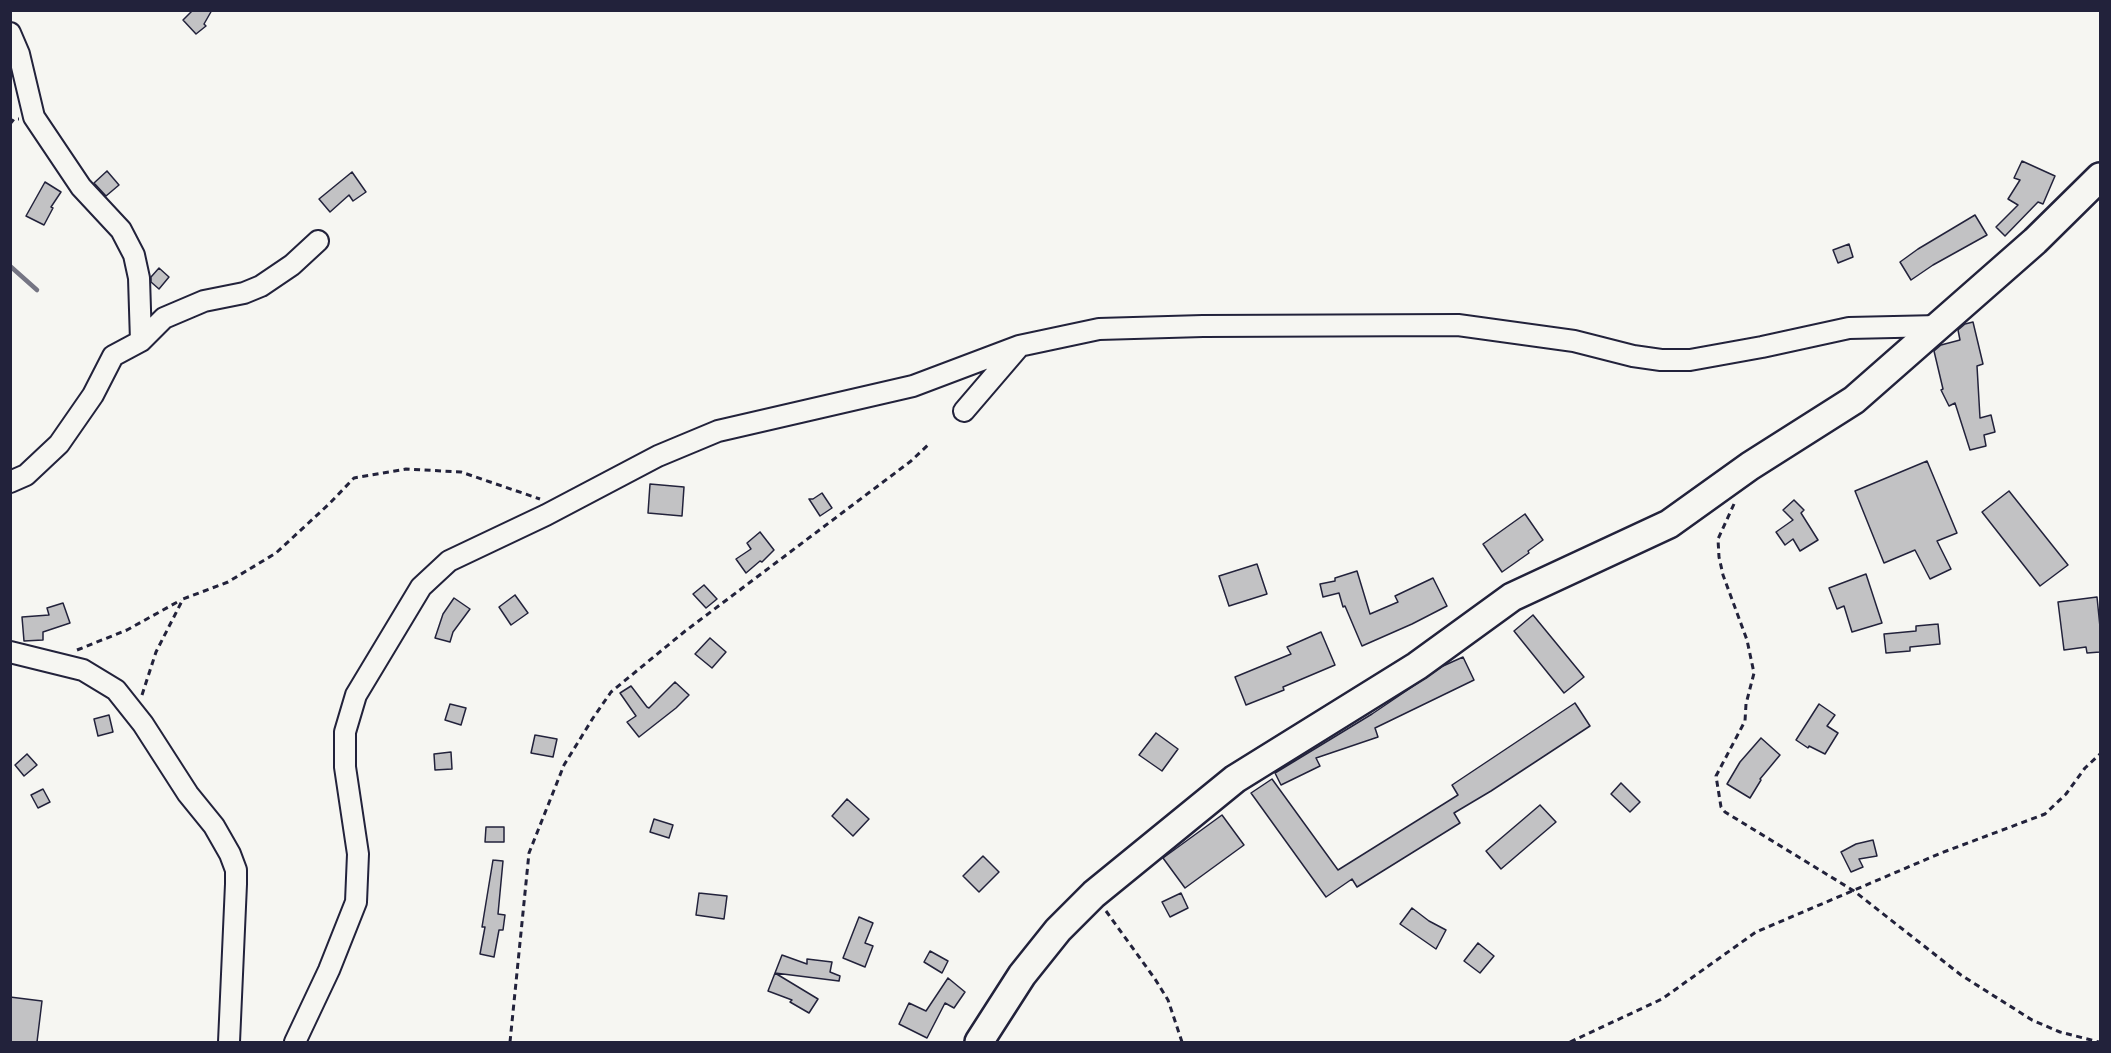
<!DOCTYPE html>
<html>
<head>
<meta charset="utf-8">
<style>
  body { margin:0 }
  #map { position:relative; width:2111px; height:1053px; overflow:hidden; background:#f6f6f2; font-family:Mali,sans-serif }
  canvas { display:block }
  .frame { position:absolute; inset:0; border:12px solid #22223b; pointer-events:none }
</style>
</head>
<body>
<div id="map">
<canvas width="2111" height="1053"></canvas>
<div class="frame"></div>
</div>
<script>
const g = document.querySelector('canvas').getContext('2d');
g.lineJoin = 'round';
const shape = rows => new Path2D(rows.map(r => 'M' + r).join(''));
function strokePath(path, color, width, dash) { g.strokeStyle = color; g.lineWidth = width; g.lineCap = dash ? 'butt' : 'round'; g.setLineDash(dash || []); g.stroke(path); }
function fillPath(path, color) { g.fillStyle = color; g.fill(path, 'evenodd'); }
strokePath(shape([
  [10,266,37,290]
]), '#757583', 4.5);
const building = shape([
  [193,10,212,10,204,24,206,26,196,34,183,20,193,10],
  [2022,161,2055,176,2043,204,2038,202,2005,236,1996,227,2018,205,2008,199,2020,180,2014,178,2022,161],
  [107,171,119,185,106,196,94,183,107,171],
  [352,172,366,192,353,201,349,195,330,212,319,199,352,172],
  [45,182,61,192,51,207,53,208,44,225,26,216,45,182],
  [1975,215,1987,235,1933,265,1911,280,1900,262,1918,249,1975,215],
  [1849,244,1853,257,1838,263,1833,250,1849,244],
  [159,268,169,277,159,289,151,282,151,277,159,268],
  [1973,322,1983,364,1977,366,1980,418,1991,415,1995,432,1984,435,1986,446,1970,450,1955,403,1949,406,1941,390,1943,389,1934,351,1941,345,1960,340,1958,330,1965,324,1973,322],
  [1927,461,1957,533,1937,541,1951,569,1930,579,1915,550,1884,563,1855,491,1927,461],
  [650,484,684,487,682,516,648,513,650,484],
  [2009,491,2068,565,2040,586,1982,512,2009,491],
  [822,493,832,508,820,516,809,499,813,499,822,493],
  [1794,500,1804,510,1801,513,1818,540,1800,551,1793,539,1785,545,1776,532,1793,520,1783,510,1794,500],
  [1525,514,1543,540,1528,551,1529,553,1502,572,1483,544,1525,514],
  [760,532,774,550,762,562,760,561,746,573,736,559,751,549,747,543,760,532],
  [1257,564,1267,594,1229,606,1219,576,1257,564],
  [1357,571,1370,614,1398,602,1395,596,1433,578,1447,606,1412,624,1362,646,1345,606,1343,607,1339,593,1323,597,1320,584,1335,581,1335,578,1357,571],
  [1866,574,1882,623,1852,632,1844,606,1837,609,1829,588,1866,574],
  [704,585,717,599,706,608,693,594,704,585],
  [515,595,528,613,511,625,499,607,515,595],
  [2097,597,2100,627,2100,652,2087,653,2086,647,2064,650,2058,602,2097,597],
  [454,598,470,609,453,632,450,642,435,638,443,614,454,598],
  [63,603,70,623,43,632,43,640,24,641,22,617,49,615,47,608,63,603],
  [1533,615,1584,677,1564,693,1514,631,1533,615],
  [1938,624,1940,644,1910,647,1910,651,1886,653,1884,634,1916,631,1916,626,1938,624],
  [1321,632,1335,665,1283,687,1284,690,1246,705,1235,677,1291,654,1287,647,1321,632],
  [710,638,726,652,712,668,695,654,710,638],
  [1463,657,1474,680,1375,728,1378,737,1316,758,1320,766,1281,785,1275,773,1372,714,1443,666,1463,657],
  [675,682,689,695,676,708,639,737,627,722,636,716,620,693,631,686,647,707,649,708,675,682],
  [1575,703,1590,726,1491,791,1454,813,1460,823,1357,887,1352,879,1326,897,1251,793,1272,779,1338,870,1458,795,1452,785,1575,703],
  [450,704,466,708,461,725,445,720,450,704],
  [1819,704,1835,715,1827,726,1838,733,1825,754,1809,746,1808,748,1796,740,1819,704],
  [109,715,113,732,98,736,94,719,109,715],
  [1156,733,1178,749,1162,771,1139,755,1156,733],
  [535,735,557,739,553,757,531,753,535,735],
  [1761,738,1780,755,1760,779,1761,780,1750,798,1727,784,1740,762,1761,738],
  [451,752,452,769,435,770,434,754,451,752],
  [27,754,37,765,24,776,15,765,27,754],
  [1621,783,1640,802,1630,812,1611,794,1621,783],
  [43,789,50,802,38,808,31,795,43,789],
  [847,799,869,819,853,836,832,816,847,799],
  [1540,805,1556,822,1501,869,1486,851,1540,805],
  [1222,815,1244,845,1185,888,1163,858,1222,815],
  [654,819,673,825,669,838,650,832,654,819],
  [486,827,504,827,504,842,485,842,486,827],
  [1873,840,1877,856,1859,859,1863,867,1851,872,1841,852,1856,844,1873,840],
  [983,856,999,872,979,892,963,876,983,856],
  [493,860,503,861,498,914,505,915,503,930,499,930,494,957,480,954,485,927,482,927,493,860],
  [699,893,727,896,724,919,696,915,699,893],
  [1181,893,1188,908,1170,917,1162,902,1181,893],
  [1412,908,1429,921,1446,930,1436,949,1400,924,1412,908],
  [859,917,873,923,865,943,873,946,865,967,843,958,859,917],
  [1478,943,1494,956,1480,973,1464,961,1478,943],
  [930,951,948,961,942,973,924,962,930,951],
  [782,955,807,964,807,959,832,962,830,972,840,976,839,981,775,973,782,955],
  [775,973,818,999,809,1013,790,1002,792,1000,768,991,775,973],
  [948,978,965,992,954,1008,945,1003,927,1038,899,1024,909,1003,926,1011,948,978],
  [10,997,42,1001,37,1042,10,1042,10,997]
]);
fillPath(building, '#c2c2c4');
strokePath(building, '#22223b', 1.5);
const street = shape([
  [10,33,19,54,34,117,81,187,121,230,134,255,139,278,141,341],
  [964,411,1018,348],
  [10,482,26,475,59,444,93,395,113,356,141,341,164,318,204,301,244,293,261,286,292,265,318,241],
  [10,652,83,670,116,690,143,724,188,794,214,826,230,854,236,870,236,884,229,1042],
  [295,1042,329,970,356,902,358,854,345,767,345,732,356,695,421,587,449,561,546,515,658,456,718,431,913,386,1019,346,1099,329,1203,326,1458,325,1574,341,1633,356,1661,360,1690,360,1762,347,1849,328,1939,326]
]);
const secondary = shape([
  [979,1042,1022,975,1058,930,1094,894,1235,779,1417,666,1512,597,1669,524,1750,466,1854,400,2035,241,2100,177]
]);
strokePath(street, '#22223b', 24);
strokePath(secondary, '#22223b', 32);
strokePath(shape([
  [10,124,14,119,19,119],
  [1734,504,1718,539,1719,557,1723,575,1747,640,1754,673,1746,704,1745,721,1716,776,1721,807,1725,812,1854,891,1961,975,2032,1020,2060,1032,2099,1042],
  [77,650,127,630,181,600],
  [142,695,156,652,183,599,228,582,276,553,329,504,354,478,406,469,461,472,540,499],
  [1106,911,1155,979,1168,1000,1182,1042],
  [510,1042,529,853,564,765,593,718,611,692,684,632,911,461,928,445],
  [1570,1042,1662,999,1756,932,1941,853,2045,814,2066,794,2085,768,2100,754]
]), '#22223b', 3, [6, 4.5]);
strokePath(street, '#f6f6f2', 20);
strokePath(secondary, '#f6f6f2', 27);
</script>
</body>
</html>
